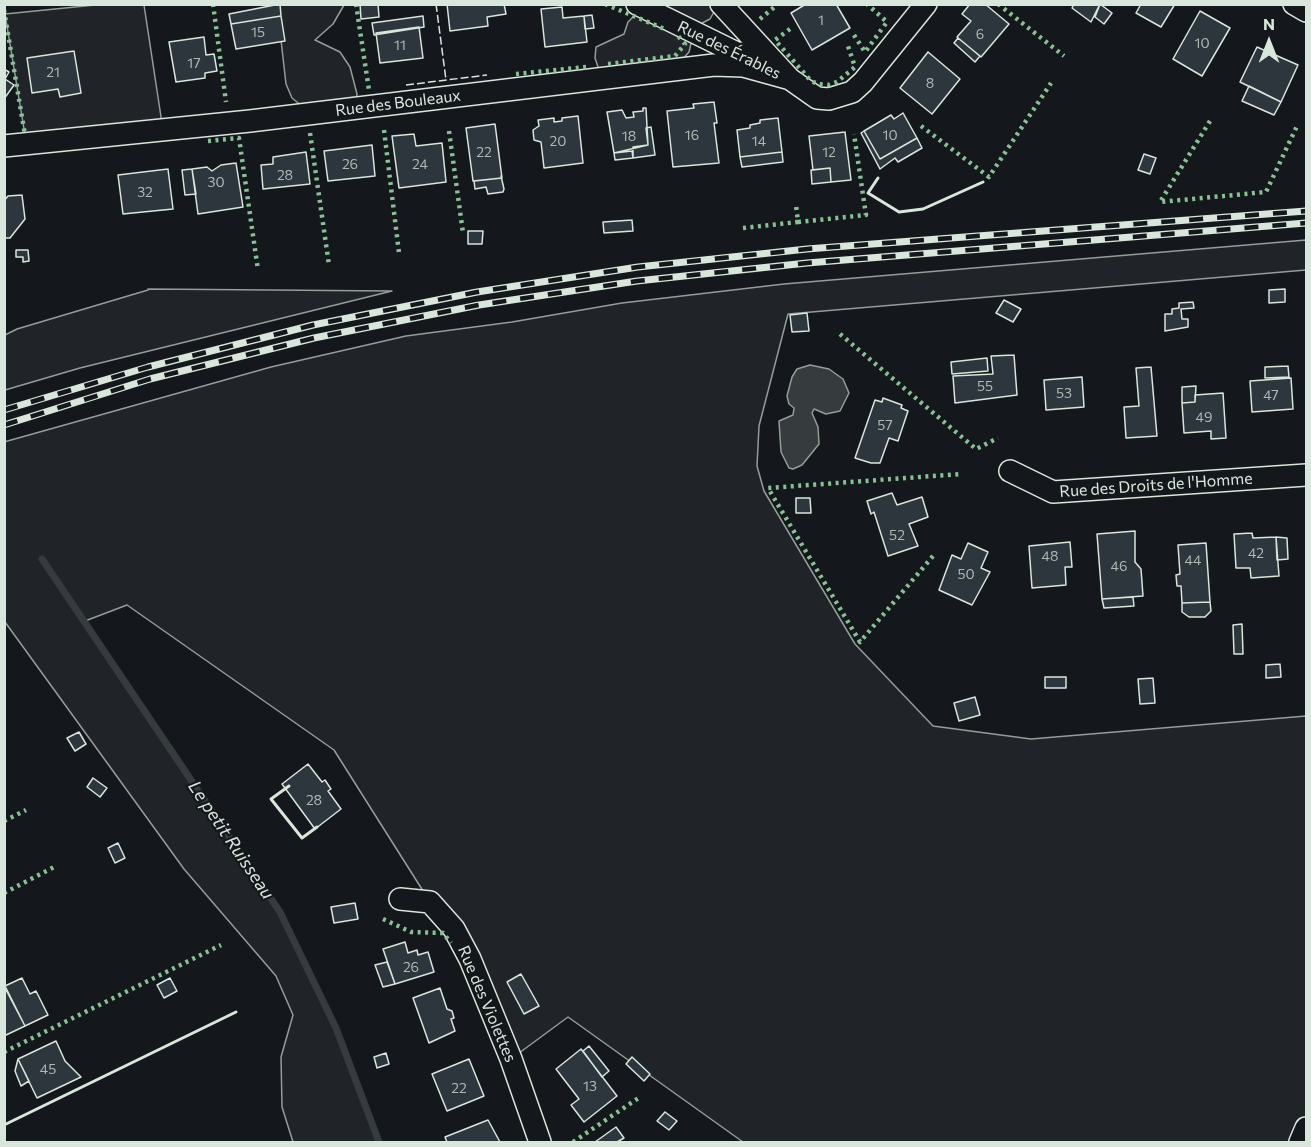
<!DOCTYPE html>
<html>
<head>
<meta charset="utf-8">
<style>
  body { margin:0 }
  #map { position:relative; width:1311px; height:1147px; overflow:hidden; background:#14181c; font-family:Commissioner,sans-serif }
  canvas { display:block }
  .frame { position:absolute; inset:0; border:6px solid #d8e6dc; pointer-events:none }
  .north { position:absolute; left:1239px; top:12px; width:60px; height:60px; -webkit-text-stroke:4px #14181c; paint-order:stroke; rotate:0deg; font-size:16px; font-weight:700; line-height:24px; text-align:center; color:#d8e6dc }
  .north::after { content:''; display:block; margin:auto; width:21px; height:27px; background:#d8e6dc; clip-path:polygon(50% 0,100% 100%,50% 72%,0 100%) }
</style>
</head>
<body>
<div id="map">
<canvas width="1311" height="1147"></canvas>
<div class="frame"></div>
<div class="north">N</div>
</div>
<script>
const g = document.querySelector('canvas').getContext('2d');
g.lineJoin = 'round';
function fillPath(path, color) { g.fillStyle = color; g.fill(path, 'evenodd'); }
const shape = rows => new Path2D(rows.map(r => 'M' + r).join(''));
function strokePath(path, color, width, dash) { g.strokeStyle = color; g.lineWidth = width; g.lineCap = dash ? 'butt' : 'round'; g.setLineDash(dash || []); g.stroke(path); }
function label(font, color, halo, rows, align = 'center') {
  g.font = font + ' Commissioner,sans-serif'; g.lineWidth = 4.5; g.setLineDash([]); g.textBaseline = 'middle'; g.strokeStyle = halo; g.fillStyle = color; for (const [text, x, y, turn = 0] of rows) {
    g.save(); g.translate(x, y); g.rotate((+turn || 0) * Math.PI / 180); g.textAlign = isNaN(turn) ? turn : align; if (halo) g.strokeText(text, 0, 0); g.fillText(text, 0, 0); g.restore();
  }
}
const green = shape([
  [95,5,144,5,163,130,25,135,5,14,95,5],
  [277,5,344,5,333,24,315,40,340,52,350,67,357,94,355,108,303,107,292,98,286,84,277,5],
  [647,5,714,5,715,10,710,19,700,24,692,39,689,52,681,61,599,70,595,58,596,47,624,34,628,22,635,15,647,10,647,5],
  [1306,240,1306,270,788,314,759,426,757,466,764,491,855,644,933,726,1031,739,1306,716,1306,1128,1300,1142,743,1142,568,1017,511,1059,430,902,334,750,127,605,85,621,280,913,336,1028,379,1142,293,1142,282,1107,281,1057,293,1015,276,976,184,869,5,622,4,442,271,367,406,336,512,322,622,303,784,284,1306,240],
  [148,290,148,289,392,291,80,368,5,390,5,335,17,329,148,290]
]);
fillPath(green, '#202428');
strokePath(green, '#939e99', 1.5);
const water = shape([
  [810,365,829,369,843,379,849,393,840,411,826,414,814,409,812,413,818,427,819,444,802,465,793,469,789,468,781,452,779,421,793,415,794,408,789,404,787,396,792,377,797,369,810,365]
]);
fillPath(water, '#363b3e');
strokePath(water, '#939e99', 1.5);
strokePath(shape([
  [42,559,280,912,336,1028,379,1142]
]), '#363b3e', 7);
const building = shape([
  [280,4,281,16,231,24,229,14,280,4],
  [360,4,378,4,379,17,361,19,360,4],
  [447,4,504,4,506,14,487,17,488,26,450,31,447,4],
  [806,4,836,4,850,28,812,50,791,13,806,4],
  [970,4,985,4,1009,24,981,57,957,37,971,21,962,14,970,4],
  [1074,4,1100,4,1091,22,1072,8,1074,4],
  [1100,4,1112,13,1104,24,1095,17,1100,4],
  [1141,4,1175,4,1161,27,1136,13,1141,4],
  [562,7,563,18,584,16,587,42,545,47,541,9,562,7],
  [1200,11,1230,28,1202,76,1173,59,1200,11],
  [592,15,594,28,585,29,584,16,592,15],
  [281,16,285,41,236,49,231,24,281,16],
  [423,16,424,27,374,35,372,23,423,16],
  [419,27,423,58,380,63,376,33,419,27],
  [204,37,206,55,214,54,217,71,205,73,205,78,176,82,169,42,204,37],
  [958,38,980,56,975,62,954,43,958,38],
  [1257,47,1298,65,1281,102,1240,82,1257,47],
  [74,51,81,93,60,97,58,89,32,93,27,58,74,51],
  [928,52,960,79,932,114,900,88,928,52],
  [4,69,9,72,5,79,14,85,4,99,4,69],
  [1249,86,1281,102,1274,115,1242,101,1249,86],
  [714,102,717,123,714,123,719,163,673,167,667,111,694,108,693,104,714,102],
  [643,108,646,108,648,145,614,153,607,112,622,110,626,118,634,117,633,112,643,111,643,108],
  [903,113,917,138,880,159,864,131,891,115,894,119,903,113],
  [578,116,583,163,544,168,541,142,534,140,533,130,539,126,538,120,554,118,554,122,562,121,562,118,578,116],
  [778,118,782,152,740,157,737,130,750,128,750,125,760,123,760,120,778,118],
  [495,124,502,178,473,181,466,128,495,124],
  [651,127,655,155,633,158,633,147,648,145,646,128,651,127],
  [864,131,880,159,917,138,922,148,898,162,895,158,880,169,861,133,864,131],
  [845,132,851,180,831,182,830,168,813,170,809,136,845,132],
  [414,134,416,146,442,143,446,182,399,188,392,136,414,134],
  [372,145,375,176,328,181,324,151,372,145],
  [632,151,633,158,615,160,614,153,632,151],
  [306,152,310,184,263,189,261,165,273,164,273,157,306,152],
  [782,152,783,162,742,167,740,157,782,152],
  [1144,154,1156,158,1150,174,1138,170,1144,154],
  [236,163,243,207,198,214,192,169,207,167,212,171,221,165,236,163],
  [830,168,831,182,812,184,811,170,830,168],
  [168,169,173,209,123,214,118,175,168,169],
  [192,169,196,194,185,195,182,170,192,169],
  [501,176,504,189,503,192,488,194,486,187,475,189,474,181,502,178,501,176],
  [22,195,25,219,10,238,4,238,4,201,8,196,22,195],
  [632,220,633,231,604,233,603,222,632,220],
  [468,231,483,231,482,244,468,244,468,231],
  [16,250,28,250,29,261,23,262,23,257,16,257,16,250],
  [1285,289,1285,302,1269,303,1269,290,1285,289],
  [1004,300,1021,309,1013,322,996,313,1004,300],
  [1193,302,1194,308,1181,309,1182,319,1188,319,1188,327,1165,331,1165,314,1172,314,1172,309,1179,308,1179,303,1193,302],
  [807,313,809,331,792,332,790,315,807,313],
  [1014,355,1017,395,955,403,953,376,993,374,991,356,1014,355],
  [987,358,988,371,952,374,951,362,987,358],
  [1288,366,1289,377,1265,378,1265,367,1288,366],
  [1151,367,1157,436,1126,438,1124,407,1139,406,1136,368,1151,367],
  [1082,377,1084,407,1046,410,1044,380,1082,377],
  [1291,378,1293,409,1252,412,1250,381,1291,378],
  [1196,386,1195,402,1182,403,1182,387,1196,386],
  [1223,393,1226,438,1211,439,1211,431,1184,433,1182,403,1195,402,1195,395,1223,393],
  [883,398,902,405,901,408,908,411,898,441,889,438,880,463,871,463,855,458,875,400,882,402,883,398],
  [892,493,897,505,922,497,928,517,909,524,918,546,888,556,874,512,871,514,867,501,892,493],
  [796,498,810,498,811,513,796,513,796,498],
  [1135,531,1135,562,1141,569,1143,596,1102,599,1097,534,1135,531],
  [1252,533,1253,538,1276,537,1279,576,1251,578,1250,568,1236,568,1234,534,1252,533],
  [1276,537,1287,538,1288,559,1277,560,1276,537],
  [1070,542,1072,567,1065,567,1066,585,1032,588,1029,546,1070,542],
  [968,543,988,552,981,568,990,572,972,605,939,590,952,555,961,559,968,543],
  [1206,543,1210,602,1182,603,1181,586,1177,586,1176,575,1180,574,1178,545,1206,543],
  [1133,597,1134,606,1104,608,1102,599,1133,597],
  [1210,602,1211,611,1205,617,1189,617,1182,612,1182,603,1210,602],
  [1242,624,1243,654,1234,654,1233,625,1242,624],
  [1280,664,1281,677,1266,678,1266,665,1280,664],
  [1045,677,1066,677,1066,688,1045,688,1045,677],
  [1153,678,1155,703,1140,704,1138,679,1153,678],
  [975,697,980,715,959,721,954,703,975,697],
  [79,732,86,744,75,751,67,738,79,732],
  [308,764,322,782,325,780,331,789,328,791,341,809,315,829,282,784,308,764],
  [93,778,107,788,100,797,87,787,93,778],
  [118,843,125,858,115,863,108,848,118,843],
  [355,903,358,919,334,923,331,907,355,903],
  [405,942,408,953,417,950,418,955,428,952,434,972,395,984,383,949,405,942],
  [387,962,395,984,383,987,375,965,387,962],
  [521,974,539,1006,524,1014,507,982,521,974],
  [22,978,30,994,36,991,48,1015,25,1026,5,986,22,978],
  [170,978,177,991,164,998,157,985,170,978],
  [4,986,25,1026,4,1036,4,986],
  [440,988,447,1009,452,1011,454,1018,451,1019,455,1031,429,1043,413,998,440,988],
  [56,1041,65,1061,81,1077,37,1098,18,1059,56,1041],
  [589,1046,609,1071,602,1077,583,1051,589,1046],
  [581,1049,617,1096,584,1122,571,1105,579,1099,556,1069,581,1049],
  [386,1053,389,1064,377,1068,374,1057,386,1053],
  [632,1057,650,1074,644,1081,626,1064,632,1057],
  [18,1059,29,1081,21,1086,15,1071,18,1059],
  [469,1059,484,1096,447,1111,432,1074,469,1059],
  [665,1112,677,1121,669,1130,657,1121,665,1112],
  [488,1120,500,1142,447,1142,445,1137,488,1120],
  [616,1127,624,1138,617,1142,595,1142,616,1127]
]);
fillPath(building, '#2c363c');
strokePath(building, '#d8e6dc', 1.5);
const street = shape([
  [637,4,755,62],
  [721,4,790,79,817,98,829,99,852,92,863,82,926,4],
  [1294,4,1306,11],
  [4,146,250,121,714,65,743,66,790,79],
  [1010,471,1053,492,1306,475],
  [400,899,430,902,454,929,470,959,511,1059,540,1142],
  [1300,1142,1306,1128]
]);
strokePath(street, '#d8e6dc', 24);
strokePath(street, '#14181c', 21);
const rail = shape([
  [4,410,148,367,313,325,477,292,638,267,807,249,1306,211],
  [4,425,150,379,314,338,479,305,637,281,807,263,1306,223]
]);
strokePath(rail, '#d8e6dc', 7);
strokePath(rail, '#14181c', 4.5, [14]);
strokePath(shape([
  [213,4,226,102],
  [356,4,369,90],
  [605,4,667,30],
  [998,4,1064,56],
  [1106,4,1107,4],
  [4,10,25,135],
  [760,19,778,4],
  [790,29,775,40,811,81,818,84,828,85,837,82,855,67,848,46],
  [854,35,865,52,887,22,867,4],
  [608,64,675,56,685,44,677,35],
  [516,74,586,67],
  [1210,121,1160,202,1266,192,1297,126],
  [921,126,989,177,1051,83],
  [384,130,399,253],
  [449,131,463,233],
  [310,133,329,265],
  [208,141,239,138,258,270],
  [798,222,866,215,854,134],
  [743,228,798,222,796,205],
  [840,334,976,449,998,438],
  [933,556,860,642,768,488,961,474],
  [4,821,26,810],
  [4,893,56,866],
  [383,919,411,932,443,933,451,943],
  [4,1052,221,945],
  [573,1142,640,1097]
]), '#8ac095', 4.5, [3, 4.5]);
strokePath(shape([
  [436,4,446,80],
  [406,85,487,75]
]), '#d8e6dc', 1.5, [8, 3]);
strokePath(shape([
  [878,178,868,193,899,212,923,209,983,182],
  [289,786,271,799,302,838,317,827],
  [4,1125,236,1012]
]), '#d8e6dc', 3);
label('14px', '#adbab4', null, [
  ["1",821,20],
  ["15",258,32],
  ["6",980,34],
  ["10",1202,43],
  ["11",400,45],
  ["17",194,63],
  ["21",53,72],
  ["8",930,83],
  ["16",692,135],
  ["10",890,135],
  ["18",629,136],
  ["20",558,141],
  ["14",759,141],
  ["22",484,152],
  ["12",829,152],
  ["26",350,164],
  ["24",420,164],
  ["28",285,175],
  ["30",216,182],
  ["32",145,192],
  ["55",985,386],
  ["53",1064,393],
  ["47",1271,395],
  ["49",1204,417],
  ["57",885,425],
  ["52",897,535],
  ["42",1256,553],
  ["48",1050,556],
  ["44",1193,560],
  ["46",1119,566],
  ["50",966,574],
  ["28",314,800],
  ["26",411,967],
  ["45",48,1069],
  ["13",590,1086],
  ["22",459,1088]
]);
label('16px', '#d8e6dc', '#14181c', [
  ["Rue des Érables",729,50,26],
  ["Rue des Bouleaux",398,103,-7],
  ["Rue des Droits de l'Homme",1156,485,-4],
  ["Rue des Violettes",487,1004,67]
]);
label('italic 18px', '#d8e6dc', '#14181c', [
  ["Le petit Ruisseau",231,840,56]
]);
</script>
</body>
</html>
